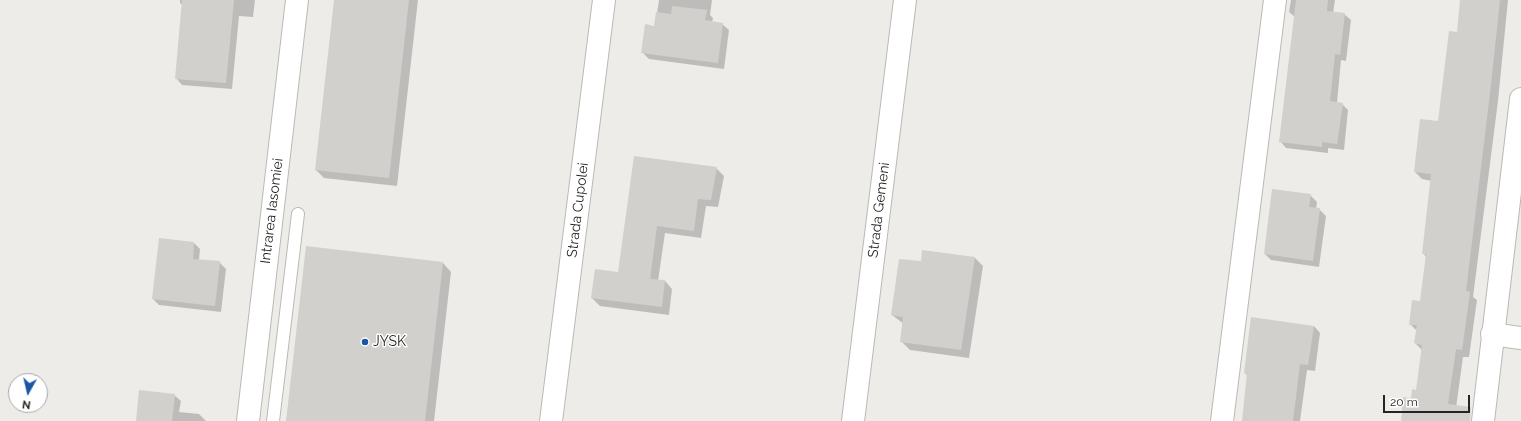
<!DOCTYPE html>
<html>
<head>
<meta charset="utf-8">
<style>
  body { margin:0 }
  #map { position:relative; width:1521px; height:421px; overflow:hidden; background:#eeece9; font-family:Raleway,sans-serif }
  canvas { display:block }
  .north { position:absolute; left:8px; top:373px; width:40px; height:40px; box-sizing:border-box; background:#fff; border:1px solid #a7a7a7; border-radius:50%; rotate:188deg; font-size:11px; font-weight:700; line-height:16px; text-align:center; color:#242422 }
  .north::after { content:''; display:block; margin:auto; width:14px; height:18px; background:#1a55a6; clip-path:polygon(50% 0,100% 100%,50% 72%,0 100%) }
  .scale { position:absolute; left:1383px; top:395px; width:87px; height:18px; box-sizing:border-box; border:2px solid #242422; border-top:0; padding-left:5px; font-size:12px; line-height:14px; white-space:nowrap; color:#242422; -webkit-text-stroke:3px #fff; paint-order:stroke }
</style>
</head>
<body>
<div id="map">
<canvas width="1521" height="421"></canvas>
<div class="north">N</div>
<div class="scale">20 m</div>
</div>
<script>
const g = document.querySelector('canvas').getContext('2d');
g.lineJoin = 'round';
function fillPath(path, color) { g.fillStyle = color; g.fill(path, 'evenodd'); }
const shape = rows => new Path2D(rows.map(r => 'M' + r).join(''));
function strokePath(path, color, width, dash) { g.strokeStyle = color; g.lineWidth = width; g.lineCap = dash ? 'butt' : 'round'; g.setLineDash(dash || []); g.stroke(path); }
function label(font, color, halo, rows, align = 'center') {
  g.font = font + ' Raleway,sans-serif'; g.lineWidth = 3; g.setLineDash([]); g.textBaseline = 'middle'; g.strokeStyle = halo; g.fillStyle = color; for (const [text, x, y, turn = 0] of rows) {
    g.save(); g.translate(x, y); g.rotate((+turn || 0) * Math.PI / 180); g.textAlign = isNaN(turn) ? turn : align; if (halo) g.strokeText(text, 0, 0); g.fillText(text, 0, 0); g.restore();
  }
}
fillPath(shape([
  [180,0,255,0,253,17,239,16,232,89,182,85,176,78,183,6,180,3],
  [335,0,418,0,397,186,324,178,316,170],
  [659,0,712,0,710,15,713,18,712,22,722,24,729,30,724,69,649,59,642,52,655,27],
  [1291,0,1335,0,1333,13,1344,14,1351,20,1346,61,1341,60,1337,103,1342,104,1348,110,1344,150,1328,148,1328,153,1286,148,1280,141,1295,17,1289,12],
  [1461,0,1508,0,1498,101,1473,297,1477,300,1469,357,1463,357,1456,408,1459,421,1402,421,1417,391,1423,351,1415,343,1417,331,1410,324,1421,302,1426,257,1424,254,1432,181,1422,179,1415,172,1439,122,1458,33],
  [635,158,716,168,724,176,718,207,706,206,701,238,665,233,658,281,665,281,672,289,669,315,600,306,592,298,619,273],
  [1310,195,1317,202,1316,209,1319,209,1326,216,1319,267,1271,260,1265,254],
  [160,239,194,243,200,249,199,260,219,262,226,269,221,312,159,305,153,299],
  [975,258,983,266,969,358,910,350,901,341,904,324,892,315,922,263],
  [443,263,451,272,434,421,287,421],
  [1314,326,1320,333,1315,371,1307,370,1300,421,1243,421,1248,376,1245,373],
  [174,395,181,401,179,412,199,414,206,421,137,421]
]), '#0003');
fillPath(shape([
  [182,0,234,0,226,83,175,79],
  [334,0,409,0,389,178,315,170],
  [1296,0,1328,0,1327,11,1345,13,1340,55,1335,54,1330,101,1343,103,1337,144,1322,142,1322,147,1279,142],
  [1460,0,1500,0,1490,93,1466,291,1470,292,1462,350,1456,349,1448,404,1471,407,1470,421,1401,421,1403,397,1411,398,1412,389,1416,390,1422,345,1414,343,1417,325,1409,325,1412,300,1420,301,1426,254,1422,254,1431,174,1414,172,1420,119,1438,121,1449,31,1457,32],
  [672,6,707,10,705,20,723,23,718,63,641,53,645,24,654,26,656,12,671,14],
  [634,156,717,167,711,200,698,199,694,231,657,226,650,279,665,280,662,307,591,298,595,269,618,272],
  [1272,189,1311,194,1309,207,1320,208,1313,261,1264,254],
  [159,238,194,242,193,259,220,261,215,306,152,299],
  [306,246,443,262,425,421,286,421],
  [922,250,975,257,961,350,900,342,903,317,891,315,899,259,921,261],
  [1251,317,1314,326,1308,365,1300,364,1293,421,1242,421,1247,373,1244,373],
  [139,390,175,394,172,421,136,421]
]), '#d1d0cc');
const service = shape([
  [273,421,298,214]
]);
const minor = shape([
  [1492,334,1521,338],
  [248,421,297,0],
  [551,421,604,0],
  [853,421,905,0],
  [1222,421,1275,0],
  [1483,421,1521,99]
]);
strokePath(service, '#bab9b5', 14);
strokePath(minor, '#bab9b5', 24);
strokePath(service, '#fff', 12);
strokePath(minor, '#fff', 22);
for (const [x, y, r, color] of [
  [365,342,4,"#1a55a6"]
]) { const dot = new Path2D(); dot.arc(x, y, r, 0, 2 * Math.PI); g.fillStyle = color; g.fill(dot); strokePath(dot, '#fff', 1.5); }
label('14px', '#242422', '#fff', [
  ["Strada Cupolei",578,210,-83],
  ["Strada Gemeni",879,210,-83],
  ["Intrarea Iasomiei",272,211,-83]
]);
label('14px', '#242422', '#fff', [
  ["JYSK",373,342]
], 'left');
</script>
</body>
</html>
